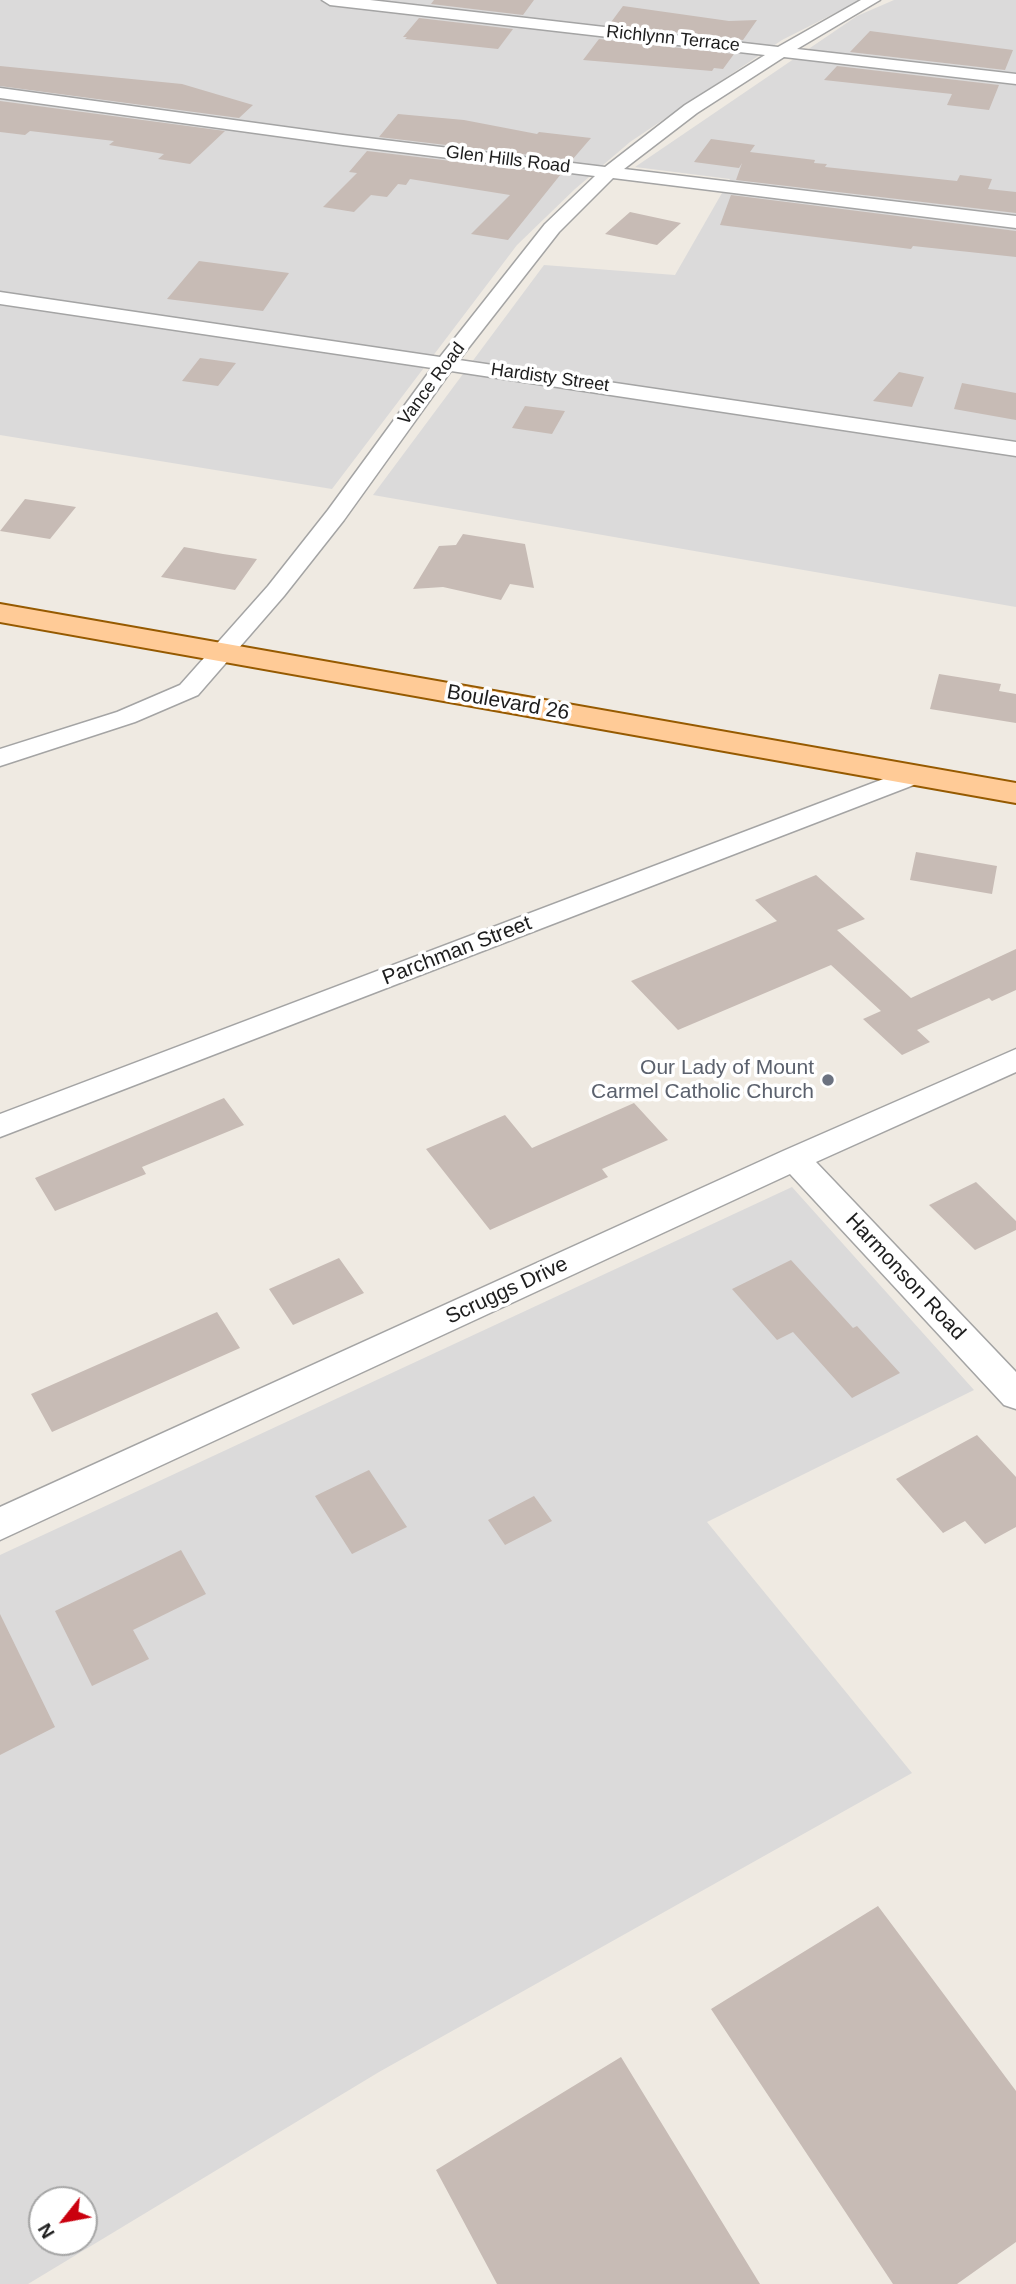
<!DOCTYPE html>
<html>
<head>
<meta charset="utf-8">
<style>
  body { margin:0 }
  #map { position:relative; width:1016px; height:2284px; overflow:hidden; background:#efeae2; font-family:Helvetica,sans-serif }
  canvas { display:block }
  .north { position:absolute; left:28px; top:2186px; width:70px; height:70px; box-sizing:border-box; background:#fff; border:2px solid #a5a5a5; border-radius:50%; rotate:239deg; font-size:19px; font-weight:700; line-height:28px; text-align:center; color:#1d1d1d }
  .north::after { content:''; display:block; margin:auto; width:24px; height:32px; background:#ca000e; clip-path:polygon(50% 0,100% 100%,50% 72%,0 100%) }
</style>
</head>
<body>
<div id="map">
<canvas width="1016" height="2284"></canvas>
<div class="north">N</div>
</div>
<script>
const g = document.querySelector('canvas').getContext('2d');
g.lineJoin = 'round';
function fillPath(path, color) { g.fillStyle = color; g.fill(path, 'evenodd'); }
const shape = rows => new Path2D(rows.map(r => 'M' + r).join(''));
function strokePath(path, color, width, dash) { g.strokeStyle = color; g.lineWidth = width; g.lineCap = dash ? 'butt' : 'round'; g.setLineDash(dash || []); g.stroke(path); }
function label(font, color, halo, rows, align = 'center') {
  g.font = font + ' Helvetica,sans-serif'; g.lineWidth = 7; g.setLineDash([]); g.textBaseline = 'middle'; g.strokeStyle = halo; g.fillStyle = color; for (const [text, x, y, turn = 0] of rows) {
    g.save(); g.translate(x, y); g.rotate((+turn || 0) * Math.PI / 180); g.textAlign = isNaN(turn) ? turn : align; if (halo) g.strokeText(text, 0, 0); g.fillText(text, 0, 0); g.restore();
  }
}
fillPath(shape([
  [0,0,861,0,782,40,630,142,575,189,517,245,332,489,0,435],
  [894,0,1016,0,1016,607,373,495,544,265,675,275,730,179,635,167,857,16],
  [792,1187,974,1390,707,1522,912,1773,379,2072,28,2284,0,2284,0,1555],
  [42,2200,84,2200,84,2242,42,2242]
]), '#dbdada');
fillPath(shape([
  [434,0,534,0,523,15,431,4],
  [623,6,729,21,757,20,743,40,609,25],
  [419,18,513,29,498,49,405,39,407,37,403,37],
  [870,31,1013,50,1005,70,850,52],
  [599,39,734,54,723,69,714,68,712,71,583,60],
  [0,66,182,84,253,105,239,118,0,86],
  [837,66,999,85,989,110,947,105,952,94,824,80],
  [0,101,225,131,190,164,158,159,164,154,109,145,114,141,30,131,25,135,0,132],
  [398,114,464,120,537,134,539,132,591,138,572,160,379,137],
  [711,139,755,145,750,152,815,160,814,163,827,164,825,167,957,181,960,175,992,179,988,189,1016,192,1016,213,736,180,742,163,739,168,694,162],
  [367,151,561,174,508,240,471,234,510,195,410,179,406,185,398,184,387,197,371,195,354,212,323,207,357,173,349,172],
  [731,195,1016,231,1016,257,913,246,911,249,720,225],
  [630,212,681,223,657,245,605,234],
  [199,261,289,273,263,311,167,299],
  [200,358,236,363,218,386,182,381],
  [899,372,924,377,912,407,873,401],
  [962,383,1016,393,1016,420,954,409],
  [525,406,565,411,552,434,512,428],
  [25,499,76,507,50,539,0,531],
  [463,534,525,544,534,588,510,584,501,600,443,587,413,589,439,546,456,545],
  [184,547,223,554,257,559,235,590,161,577],
  [939,674,1001,684,999,691,1016,694,1016,723,930,709],
  [916,852,997,866,992,894,910,880],
  [816,875,865,919,837,930,911,998,1016,949,1016,990,992,1001,989,998,917,1030,930,1042,902,1055,863,1019,881,1011,831,965,678,1030,631,981,777,921,755,900],
  [224,1098,244,1125,142,1167,146,1174,55,1211,35,1178],
  [634,1103,668,1140,602,1169,608,1177,490,1230,426,1149,505,1115,532,1148],
  [976,1182,1016,1221,1016,1230,975,1250,929,1205],
  [339,1258,364,1293,293,1325,269,1289],
  [791,1260,853,1328,857,1326,900,1373,852,1398,793,1332,777,1340,732,1289],
  [217,1312,240,1348,52,1432,31,1394],
  [977,1435,1016,1477,1016,1527,985,1544,965,1521,943,1533,896,1479],
  [369,1470,407,1527,352,1554,315,1496],
  [534,1496,552,1521,505,1545,488,1520],
  [181,1550,206,1594,133,1630,149,1659,92,1686,55,1611],
  [0,1614,55,1727,0,1755],
  [878,1906,1016,2091,1016,2242,957,2284,893,2284,711,2009],
  [621,2057,760,2284,497,2284,436,2170]
]), '#c7bbb5');
const minor = shape([
  [322,0,370,0,778,47,861,0,880,0,797,49,1016,74,1016,84,784,57,697,113,624,169,1016,216,1016,228,613,178,559,232,459,360,1016,442,1016,456,451,371,344,520,284,596,198,695,135,722,0,766,0,749,117,712,180,685,268,586,328,510,432,368,0,304,0,292,440,357,545,224,595,176,343,145,0,98,0,88,343,135,605,167,685,105,765,55,330,5,322,0],
  [915,767,924,769,928,775,924,781,0,1137,0,1114,915,767],
  [1016,1049,1016,1072,816,1162,1016,1372,1016,1409,1004,1405,790,1174,0,1540,0,1507,783,1151,1016,1049]
]);
const major = shape([
  [0,604,1016,783,1016,803,0,622,0,604]
]);
strokePath(minor, '#a4a4a4', 3);
strokePath(major, '#965a00', 4);
fillPath(minor, '#fff');
fillPath(major, '#ffcb97');
for (const [x, y, r, color] of [
  [828,1080,7,"#6b7280"]
]) { const dot = new Path2D(); dot.arc(x, y, r, 0, 2 * Math.PI); g.fillStyle = color; g.fill(dot); strokePath(dot, '#fff', 2.5); }
label('18px', '#1d1d1d', '#fff', [
  ["Richlynn Terrace",673,39,6],
  ["Glen Hills Road",508,160,7],
  ["Hardisty Street",550,378,8],
  ["Vance Road",432,384,-53]
]);
label('21px', '#1d1d1d', '#fff', [
  ["Boulevard 26",508,703,10],
  ["Parchman Street",457,951,-21],
  ["Harmonson Road",905,1277,47],
  ["Scruggs Drive",507,1291,-25]
]);
label('21px', '#5b616d', '#fff', [
  ["Our Lady of Mount",814,1068],
  ["Carmel Catholic Church",814,1092]
], 'right');
</script>
</body>
</html>
